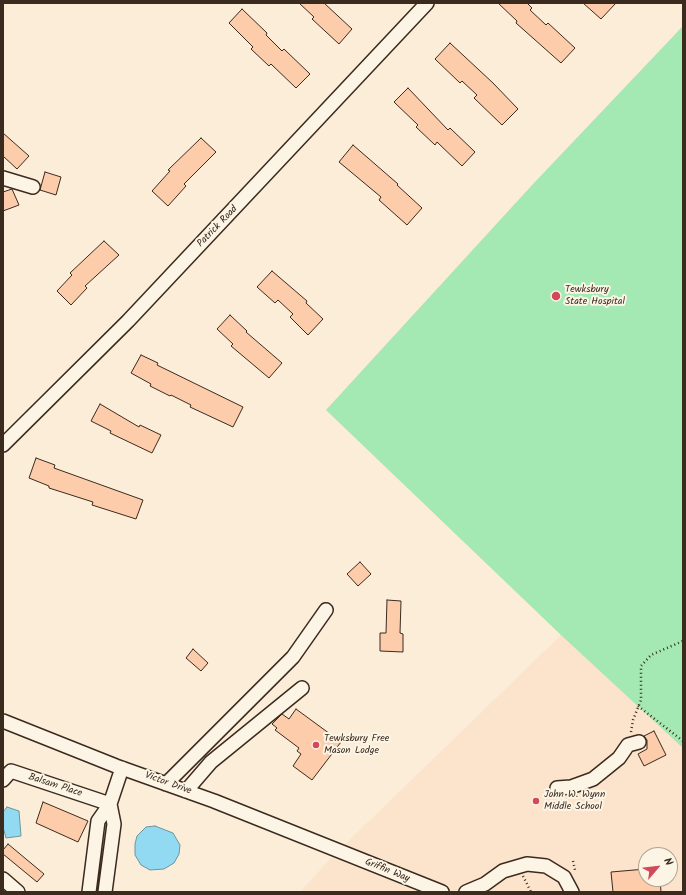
<!DOCTYPE html>
<html>
<head>
<meta charset="utf-8">
<style>
  body { margin:0 }
  #map { position:relative; width:686px; height:895px; overflow:hidden; background:#fcedd9; font-family:Kalam,sans-serif }
  canvas { display:block }
  .frame { position:absolute; inset:0; border:4px solid #3b2a1e; pointer-events:none }
  .north { position:absolute; left:638px; top:847px; width:40px; height:40px; box-sizing:border-box; background:#fcf5e5; border:1px solid #afa495; border-radius:50%; rotate:62deg; font-size:11px; font-weight:700; line-height:16px; text-align:center; color:#3b2a1e }
  .north::after { content:''; display:block; margin:auto; width:14px; height:18px; background:#d1495b; clip-path:polygon(50% 0,100% 100%,50% 72%,0 100%) }
</style>
</head>
<body>
<div id="map">
<canvas width="686" height="895"></canvas>
<div class="frame"></div>
<div class="north">N</div>
</div>
<script>
const g = document.querySelector('canvas').getContext('2d');
g.lineJoin = 'round';
function fillPath(path, color) { g.fillStyle = color; g.fill(path, 'evenodd'); }
const shape = rows => new Path2D(rows.map(r => 'M' + r).join(''));
function strokePath(path, color, width, dash) { g.strokeStyle = color; g.lineWidth = width; g.lineCap = dash ? 'butt' : 'round'; g.setLineDash(dash || []); g.stroke(path); }
function label(font, color, halo, rows, align = 'center') {
  g.font = font + ' Kalam,sans-serif'; g.lineWidth = 4; g.setLineDash([]); g.textBaseline = 'middle'; g.strokeStyle = halo; g.fillStyle = color; for (const [text, x, y, turn = 0] of rows) {
    g.save(); g.translate(x, y); g.rotate((+turn || 0) * Math.PI / 180); g.textAlign = isNaN(turn) ? turn : align; if (halo) g.strokeText(text, 0, 0); g.fillText(text, 0, 0); g.restore();
  }
}
fillPath(shape([
  [683,26,683,892,300,892,331,858,561,635,326,410,534,183],
  [646,855,670,855,670,879,646,879]
]), '#fce3cb');
fillPath(shape([
  [683,26,683,748,561,635,326,410,534,183]
]), '#a4e8b3');
const water = shape([
  [7,807,19,811,21,836,6,838,3,827,3,812,7,807],
  [155,826,173,833,180,845,179,854,174,863,164,869,150,870,141,865,135,855,135,844,137,836,146,827,155,826]
]);
fillPath(water, '#91daf2');
strokePath(water, '#6f949d', 1);
const building = shape([
  [299,3,324,3,352,29,339,44,312,19,314,17,299,3],
  [498,3,527,3,532,8,530,10,546,25,548,23,575,48,561,63,516,23,517,21,498,3],
  [583,3,616,3,601,19,583,3],
  [242,9,267,33,266,35,282,51,284,49,310,74,296,88,271,64,269,66,251,49,253,47,229,23,242,9],
  [450,43,493,83,518,109,502,125,474,98,477,95,462,81,460,83,435,59,450,43],
  [408,88,448,130,450,128,475,152,462,166,437,142,435,145,416,127,418,125,394,102,408,88],
  [3,133,29,156,17,169,3,156,3,133],
  [201,138,216,152,184,184,186,186,168,206,152,191,170,171,168,170,201,138],
  [353,145,398,184,397,185,422,208,407,225,379,200,381,197,339,162,353,145],
  [45,172,61,177,56,195,40,190,45,172],
  [12,189,19,205,3,211,3,192,12,189],
  [104,241,119,255,85,286,87,288,71,305,57,291,72,275,70,273,104,241],
  [272,271,307,301,306,303,323,319,308,335,290,317,293,314,278,300,275,303,257,287,272,271],
  [230,315,247,331,246,332,282,363,269,378,231,346,233,344,217,329,230,315],
  [141,355,158,363,157,365,243,407,233,427,190,407,191,405,171,395,170,396,150,386,151,384,131,373,141,355],
  [100,404,139,427,140,425,161,435,152,453,110,433,111,431,91,421,100,404],
  [36,458,55,465,54,468,143,500,136,519,92,505,93,502,49,488,49,486,29,478,36,458],
  [360,562,371,574,358,586,347,574,360,562],
  [387,600,401,601,400,633,403,634,403,652,380,651,380,633,386,633,387,600],
  [193,649,208,663,201,671,186,658,193,649],
  [296,709,341,742,312,780,293,766,301,754,297,751,299,748,275,730,277,728,272,724,282,714,289,719,296,709],
  [654,731,666,755,644,766,638,754,647,749,647,740,644,736,654,731],
  [43,802,88,821,78,842,36,823,43,802],
  [8,844,44,874,37,882,3,854,3,850,8,844],
  [646,869,646,879,660,879,661,892,613,892,611,872,646,869]
]);
fillPath(building, '#fcccab');
strokePath(building, '#3b2a1e', 1);
const minor = shape([
  [3,178,33,187],
  [3,445,128,321,427,3],
  [3,721,116,766,214,801,442,892],
  [3,780,11,771,110,804],
  [166,784,293,657,326,610],
  [557,788,571,787,593,779,619,758,628,745,639,742],
  [186,791,211,762,302,688],
  [3,879,18,892],
  [89,892,98,821,110,804,122,768],
  [105,892,114,824,110,804],
  [466,892,485,884,503,871,527,864,546,866,564,877,572,892]
]);
strokePath(minor, '#3b2a1e', 16);
strokePath(shape([
  [638,706,683,741],
  [631,732,633,720,641,700,641,666,651,655,683,641],
  [573,861,575,870],
  [523,876,531,892]
]), '#3b2a1e', 2.5, [1, 3]);
strokePath(minor, '#fcf5e5', 13);
for (const [x, y, r, color] of [
  [556,296,5,"#d1495b"],
  [316,745,4,"#d1495b"],
  [536,801,4,"#d1495b"]
]) { const dot = new Path2D(); dot.arc(x, y, r, 0, 2 * Math.PI); g.fillStyle = color; g.fill(dot); strokePath(dot, '#fcf5e5', 1.5); }
label('10px', '#3b2a1e', '#fcf5e5', [
  ["Patrick Road",218,227,-46],
  ["Victor Drive",168,784,20],
  ["Balsam Place",55,786,18],
  ["Griffin Way",387,871,22]
]);
label('10px', '#3b2a1e', '#fcf5e5', [
  ["Tewksbury",565,290],
  ["State Hospital",565,302],
  ["Tewksbury Free",324,739],
  ["Mason Lodge",324,751],
  ["John W. Wynn",544,795],
  ["Middle School",544,807]
], 'left');
</script>
</body>
</html>
